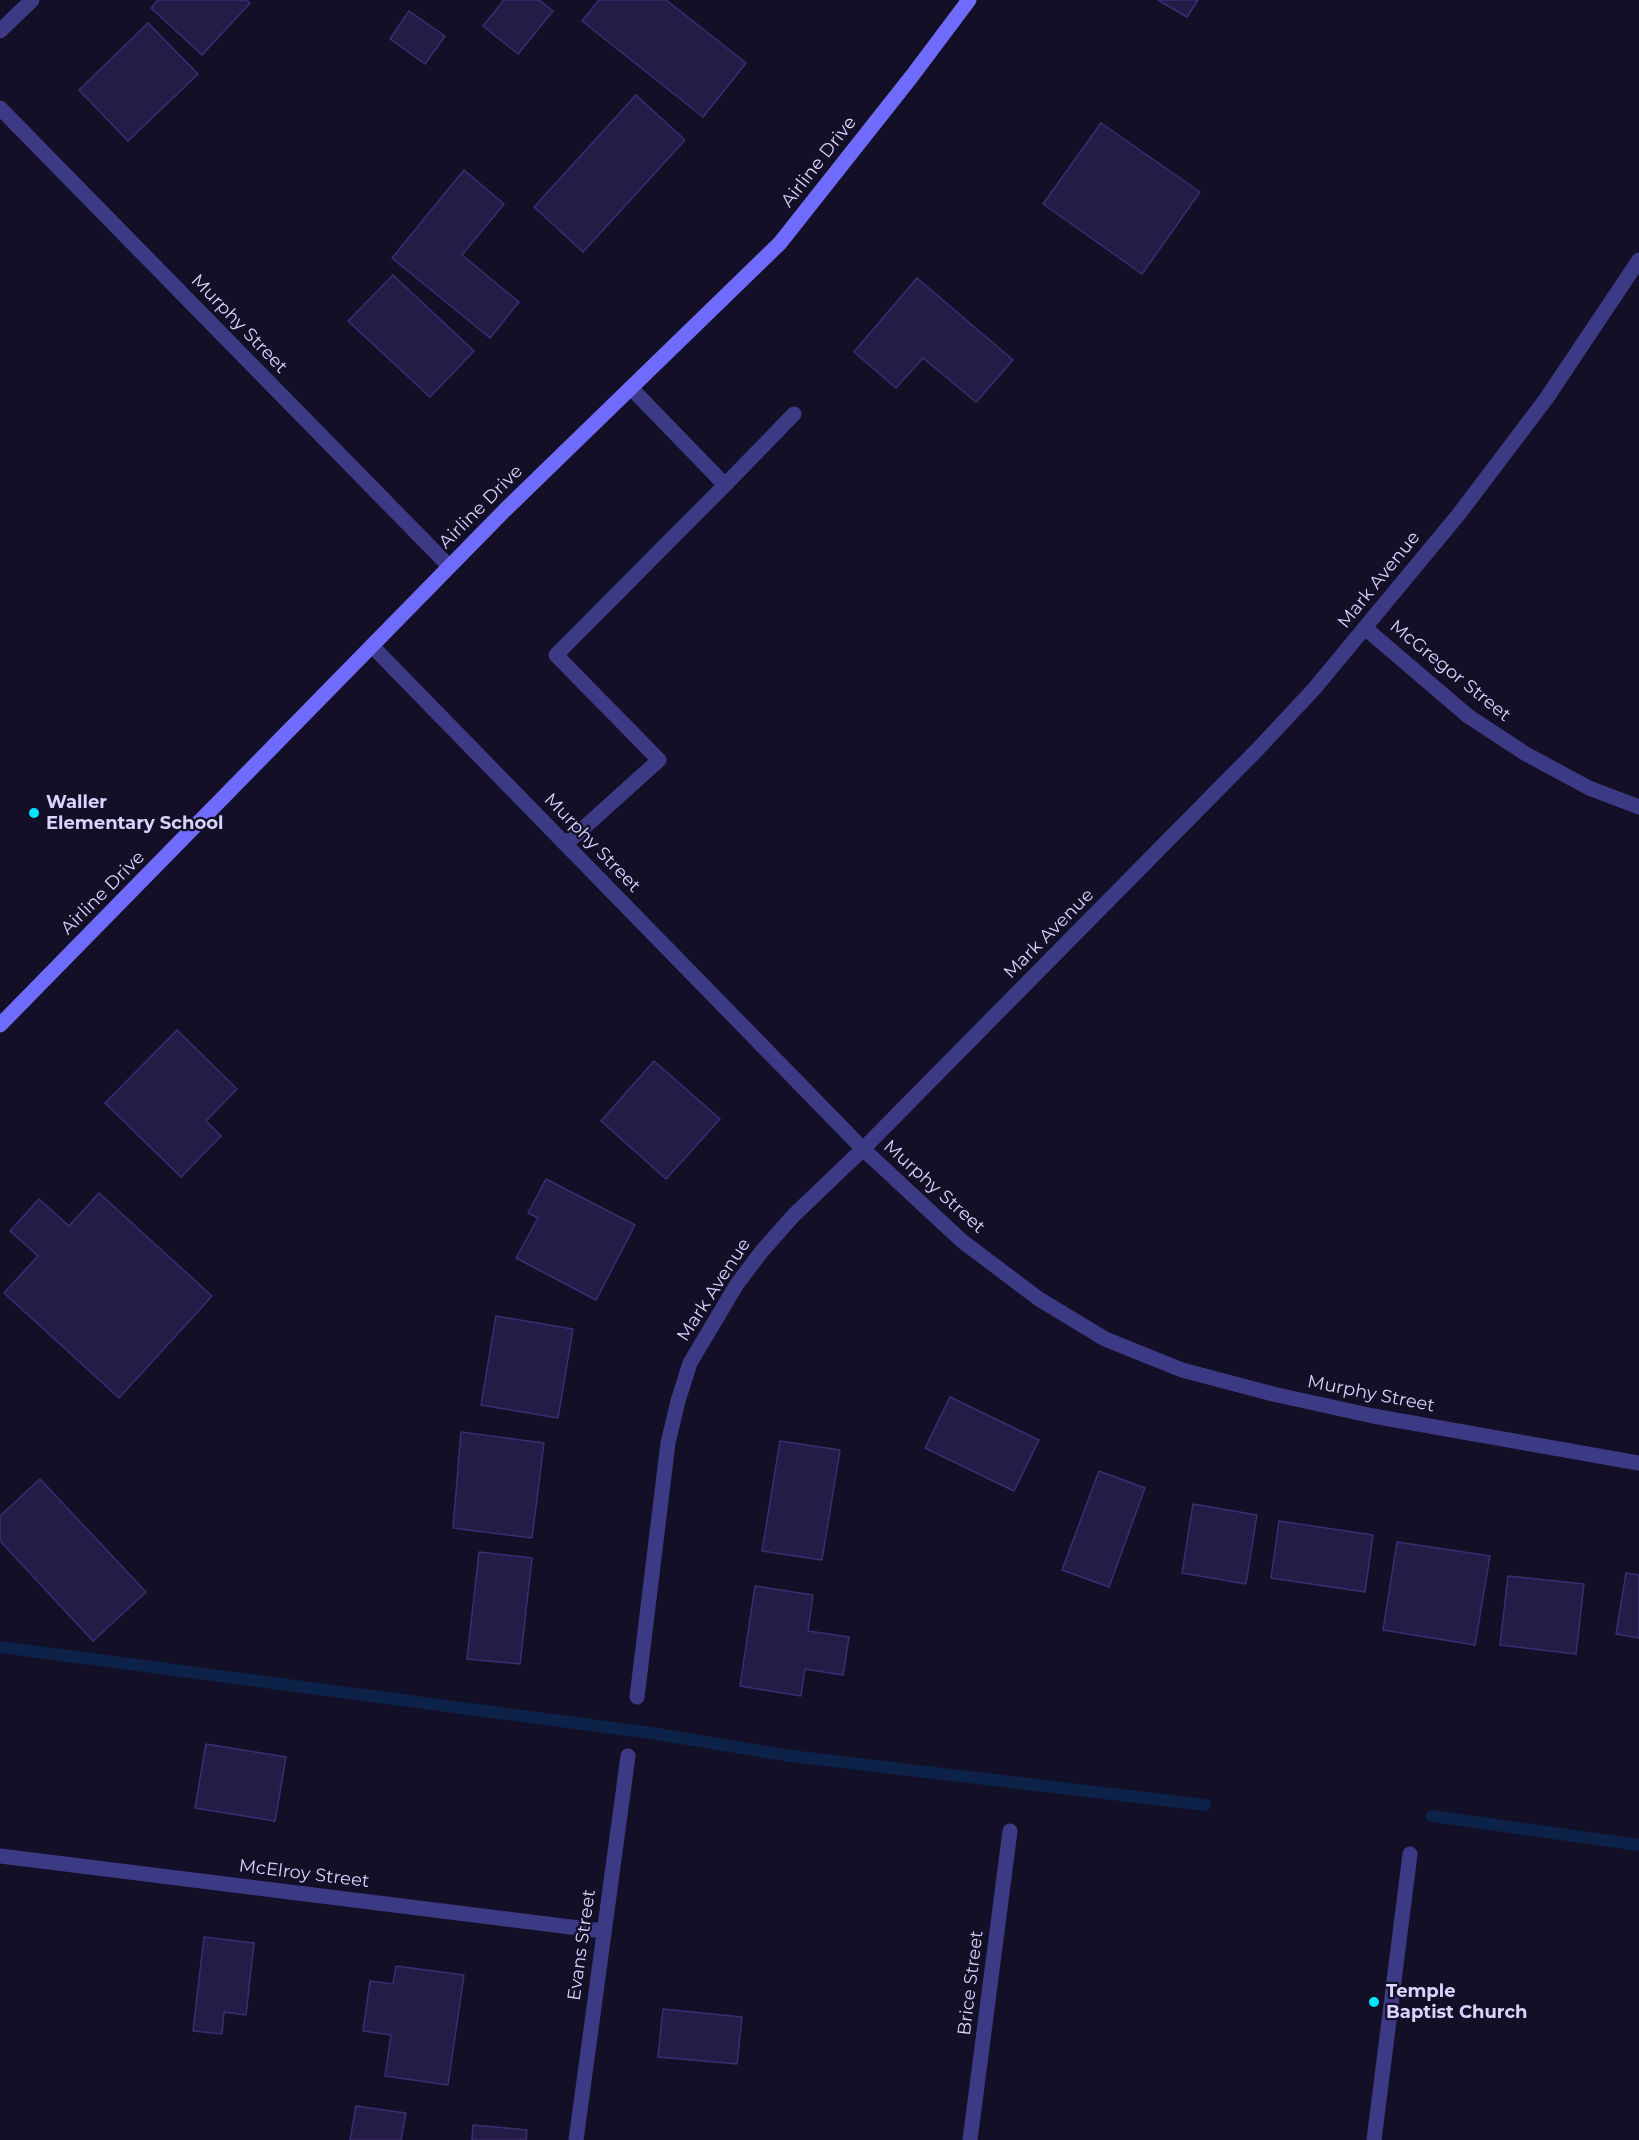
<!DOCTYPE html>
<html>
<head>
<meta charset="utf-8">
<style>
  body { margin:0 }
  canvas { display:block; background:#130f26 }
</style>
</head>
<body>
<canvas width="1639" height="2140"></canvas>
<script>
const g = document.querySelector('canvas').getContext('2d');
g.lineJoin = 'round';
const shape = rows => new Path2D(rows.map(r => 'M' + r).join(''));
function strokePath(path, color, width, dash) { g.strokeStyle = color; g.lineWidth = width; g.lineCap = dash ? 'butt' : 'round'; g.setLineDash(dash || []); g.stroke(path); }
function fillPath(path, color) { g.fillStyle = color; g.fill(path, 'evenodd'); }
function label(font, color, halo, rows, align = 'center') {
  g.font = font + ' Montserrat,sans-serif'; g.lineWidth = 4.5; g.setLineDash([]); g.textBaseline = 'middle'; g.strokeStyle = halo; g.fillStyle = color; for (const [text, x, y, turn = 0] of rows) {
    g.save(); g.translate(x, y); g.rotate((+turn || 0) * Math.PI / 180); g.textAlign = isNaN(turn) ? turn : align; if (halo) g.strokeText(text, 0, 0); g.fillText(text, 0, 0); g.restore();
  }
}
strokePath(shape([
  [0,1647,651,1733,791,1756,1205,1805],
  [1432,1816,1639,1845]
]), '#0c2248', 12);
const building = shape([
  [158,0,247,0,250,3,202,55,151,8,158,0],
  [504,0,539,0,553,11,518,54,483,26,504,0],
  [599,0,666,0,746,63,703,117,582,21,599,0],
  [1158,0,1198,0,1187,17,1158,0],
  [409,11,445,36,425,64,390,39,409,11],
  [148,23,198,74,128,141,79,90,148,23],
  [636,95,685,140,583,252,534,207,636,95],
  [1101,123,1200,192,1142,274,1043,204,1101,123],
  [464,170,504,204,462,255,519,302,490,338,392,258,464,170],
  [393,275,474,351,430,397,348,321,393,275],
  [917,278,1013,360,976,402,923,358,896,388,854,352,917,278],
  [177,1030,237,1089,206,1121,221,1136,181,1177,105,1103,177,1030],
  [654,1061,720,1119,666,1179,601,1121,654,1061],
  [546,1179,635,1225,596,1300,516,1258,538,1218,528,1213,546,1179],
  [99,1193,212,1296,119,1398,4,1293,38,1256,10,1231,39,1199,69,1226,99,1193],
  [496,1316,573,1329,558,1418,481,1405,496,1316],
  [950,1397,1039,1440,1014,1491,925,1448,950,1397],
  [461,1432,544,1443,532,1538,453,1528,461,1432],
  [780,1441,840,1450,822,1560,762,1551,780,1441],
  [1099,1471,1145,1488,1109,1587,1062,1570,1099,1471],
  [40,1479,146,1592,93,1641,0,1541,0,1516,40,1479],
  [1193,1504,1257,1515,1246,1584,1182,1573,1193,1504],
  [1279,1521,1373,1535,1365,1592,1271,1578,1279,1521],
  [1397,1542,1490,1556,1475,1645,1383,1630,1397,1542],
  [479,1552,532,1558,520,1664,467,1659,479,1552],
  [1626,1573,1639,1575,1639,1638,1616,1634,1626,1573],
  [1508,1576,1584,1584,1576,1654,1500,1645,1508,1576],
  [755,1586,813,1595,808,1631,849,1637,843,1675,805,1669,801,1696,740,1686,755,1586],
  [206,1744,286,1757,275,1821,195,1808,206,1744],
  [204,1937,254,1943,246,2015,224,2012,222,2034,193,2031,204,1937],
  [396,1966,464,1975,448,2085,385,2076,391,2035,363,2031,370,1981,393,1984,396,1966],
  [663,2009,742,2017,737,2064,658,2057,663,2009],
  [356,2106,406,2113,401,2140,350,2140,356,2106],
  [473,2125,527,2130,526,2140,472,2140,473,2125]
]);
fillPath(building, '#241b47');
strokePath(building, '#3b2d73', 1.5);
strokePath(shape([
  [725,485,794,414],
  [566,844,659,760,556,655,725,485,631,388]
]), '#3d3a85', 15);
strokePath(shape([
  [0,31,32,0],
  [0,108,449,566],
  [1365,628,1468,716,1526,754,1589,788,1639,807],
  [372,646,863,1149,962,1241,1039,1299,1105,1339,1182,1370,1273,1394,1373,1416,1639,1463],
  [637,1697,668,1443,678,1401,690,1363,737,1284,762,1251,793,1216,863,1149,1257,750,1314,689,1459,514,1546,399,1639,260],
  [0,1856,603,1931],
  [576,2140,628,1756],
  [970,2140,1010,1831],
  [1374,2140,1410,1854]
]), '#3d3a85', 15);
strokePath(shape([
  [0,1025,505,510,780,243,912,76,969,0]
]), '#6f6bff', 15);
for (const [x, y, r, color] of [
  [34,813,6,"#00e5ff"],
  [1374,2002,6,"#00e5ff"]
]) { const dot = new Path2D(); dot.arc(x, y, r, 0, 2 * Math.PI); g.fillStyle = color; g.fill(dot); strokePath(dot, '#130f26', 2); }
label('18px', '#d9d4ff', '#130f26', [
  ["Airline Drive",819,162,-52],
  ["Murphy Street",239,324,46],
  ["Airline Drive",481,507,-45],
  ["Mark Avenue",1379,580,-51],
  ["McGregor Street",1450,671,39],
  ["Murphy Street",592,843,46],
  ["Airline Drive",103,893,-45],
  ["Mark Avenue",1049,934,-45],
  ["Murphy Street",934,1187,42],
  ["Mark Avenue",714,1290,-57],
  ["Murphy Street",1371,1394,11],
  ["McElroy Street",304,1874,7],
  ["Evans Street",582,1945,-82],
  ["Brice Street",971,1983,-83]
]);
label('bold 18px', '#d9d4ff', '#130f26', [
  ["Waller",46,803],
  ["Elementary School",46,824],
  ["Temple",1386,1992],
  ["Baptist Church",1386,2013]
], 'left');
</script>
</body>
</html>
